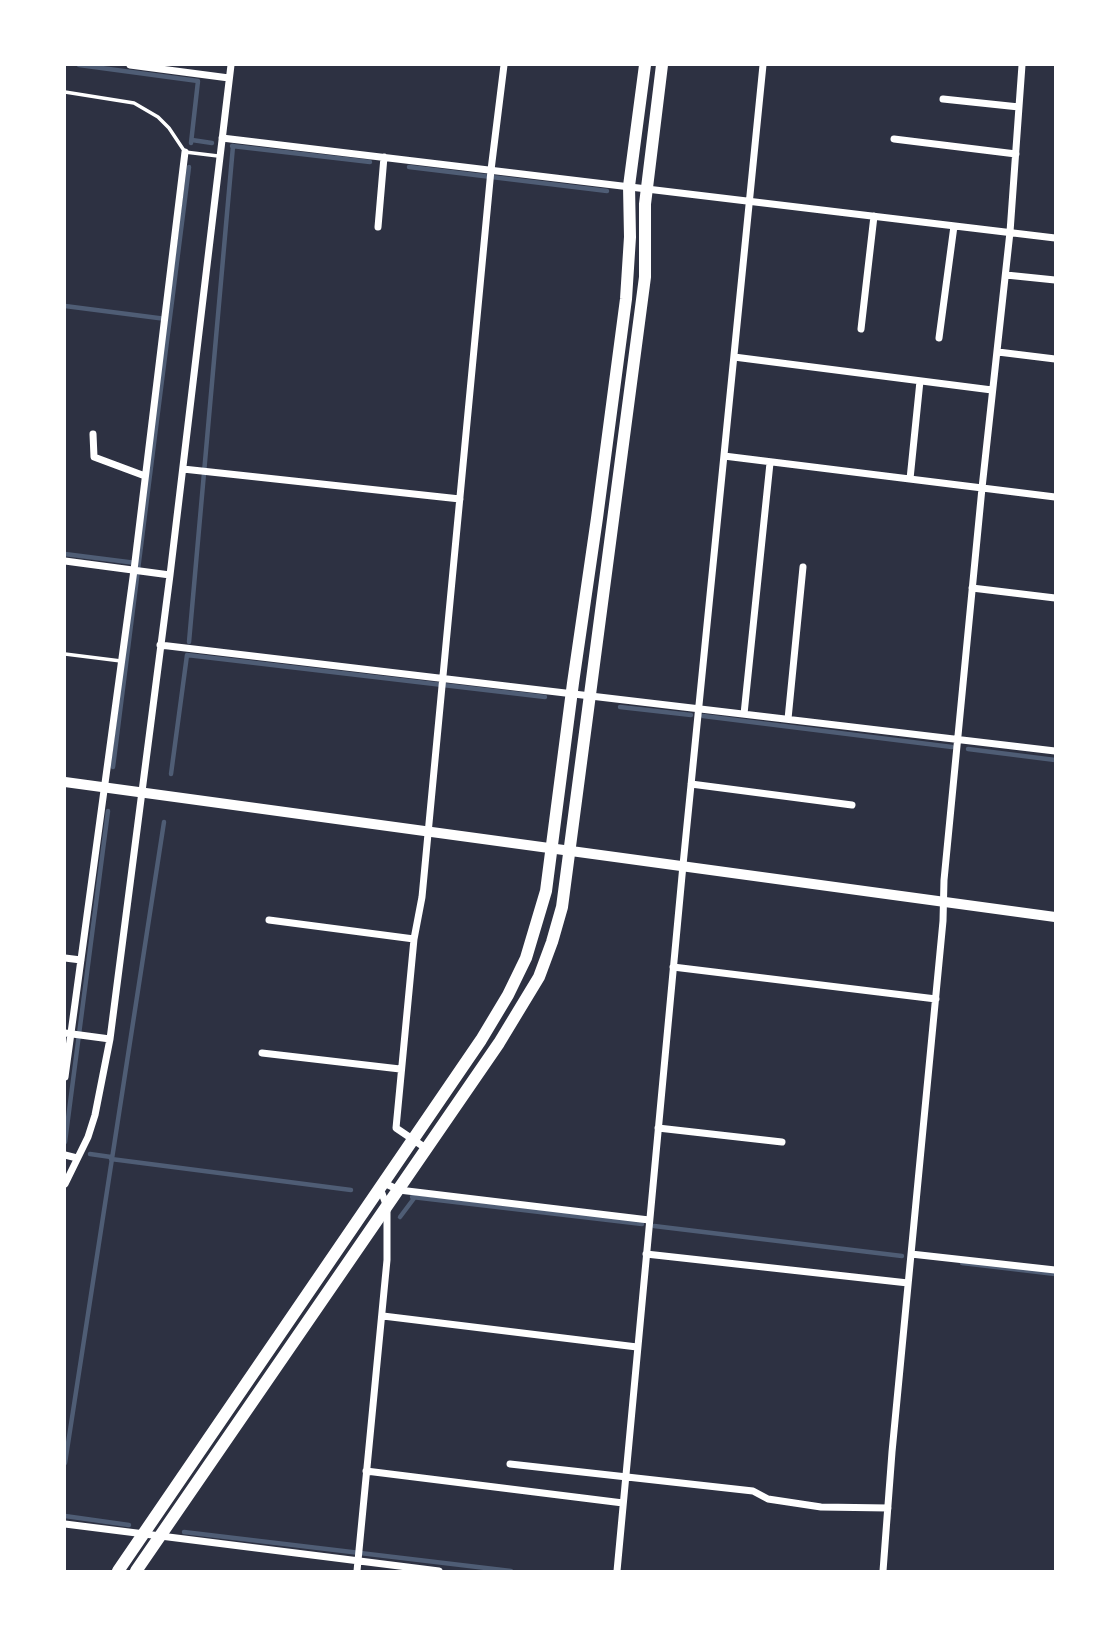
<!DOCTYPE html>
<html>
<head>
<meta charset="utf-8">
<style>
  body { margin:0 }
  #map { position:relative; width:1120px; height:1636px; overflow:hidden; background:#2d3142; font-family:"Times New Roman",serif }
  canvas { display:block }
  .frame { position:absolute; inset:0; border:66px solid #fff; pointer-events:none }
</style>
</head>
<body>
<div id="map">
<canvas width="1120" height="1636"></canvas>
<div class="frame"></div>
</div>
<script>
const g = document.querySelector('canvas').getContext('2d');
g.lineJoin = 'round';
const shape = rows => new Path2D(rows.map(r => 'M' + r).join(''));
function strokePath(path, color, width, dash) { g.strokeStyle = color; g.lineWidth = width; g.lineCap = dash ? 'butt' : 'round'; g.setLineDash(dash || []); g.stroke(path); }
strokePath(shape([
  [79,65,198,81,191,143],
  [192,140,212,143],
  [232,146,370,162],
  [409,167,607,191],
  [65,306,166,319],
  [65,554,136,563],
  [189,642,233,146],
  [187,655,545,697],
  [620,707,691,715],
  [703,716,952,747],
  [968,749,1055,760],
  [113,767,189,167],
  [171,774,187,655],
  [65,1142,108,811],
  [90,1154,111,1157],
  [111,1159,351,1190],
  [412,1197,642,1224],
  [400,1217,415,1197],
  [654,1226,902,1256],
  [962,1263,1055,1274],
  [65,1463,164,822],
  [65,1516,129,1525],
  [184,1532,511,1571]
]), '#4f5d75', 4.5);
strokePath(shape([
  [65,92,134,103,158,117,169,128,185,152,218,156],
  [65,654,121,661]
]), '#fff', 3.5);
strokePath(shape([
  [130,65,229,78],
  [943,99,1019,107],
  [222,138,1055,238],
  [894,139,1016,154],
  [378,227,384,157],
  [1006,275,1055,280],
  [861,329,874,216],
  [939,338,954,226],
  [998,352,1055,359],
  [734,357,992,390],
  [93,434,94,457,145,476],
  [724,456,1055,497],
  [183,469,460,499],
  [910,479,920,381],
  [65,561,170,575],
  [972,588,1055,598],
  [160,645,1055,751],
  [744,714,770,463],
  [788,719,803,567],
  [691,784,852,805],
  [269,920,414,939],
  [65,958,81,960],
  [673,967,936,999],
  [65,1033,110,1039],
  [262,1053,400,1069],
  [65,1077,134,570,185,152],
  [658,1128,782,1142],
  [427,1149,396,1128,414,939,422,897,491,170,504,65],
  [65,1155,77,1158],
  [384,1183,399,1190,649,1220],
  [65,1184,88,1137,95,1115,110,1039,170,575,231,65],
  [646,1254,908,1283],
  [911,1254,1055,1270],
  [383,1316,637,1347],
  [510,1464,753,1491,768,1499,821,1507,888,1508],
  [366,1471,623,1503],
  [65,1524,439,1571],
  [357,1571,387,1260,387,1207,380,1188],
  [617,1571,683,865,763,65],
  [883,1571,892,1452,943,921,944,880,982,488,1010,232,1022,65]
]), '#fff', 7);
strokePath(shape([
  [65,782,1055,917]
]), '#fff', 10);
strokePath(shape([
  [118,1571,481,1040,508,995,526,958,546,891,573,683,597,518,626,299,630,237,629,186,645,65],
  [136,1571,499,1043,539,977,552,942,562,907,645,277,645,204,662,65]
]), '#fff', 12);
</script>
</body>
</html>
